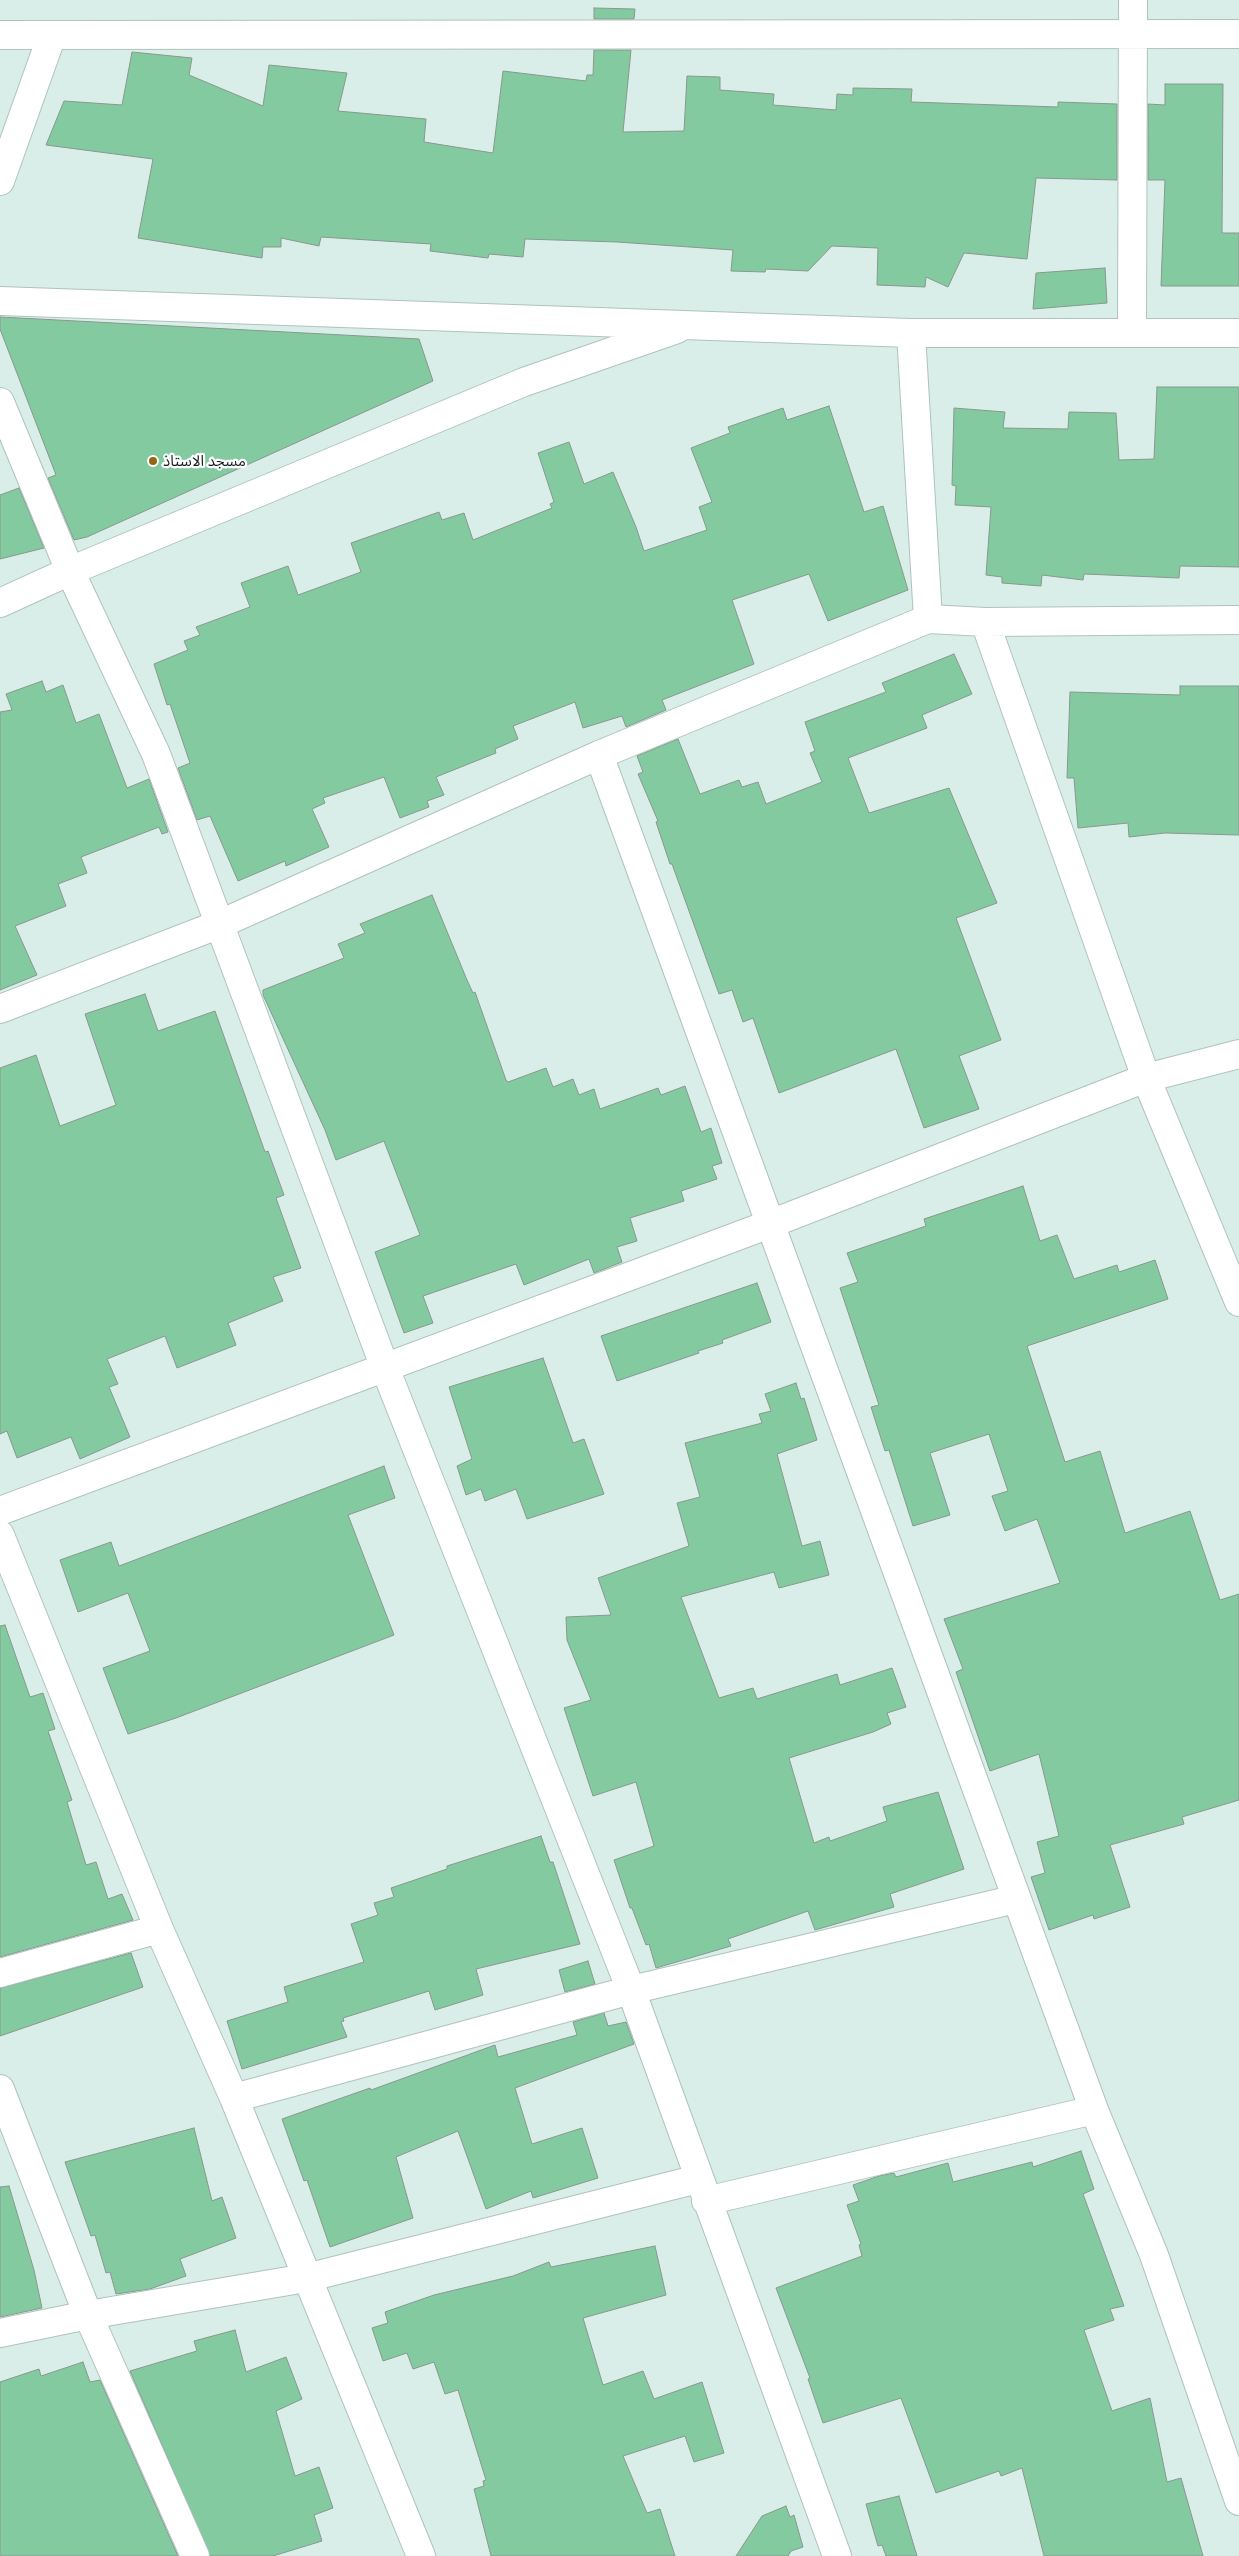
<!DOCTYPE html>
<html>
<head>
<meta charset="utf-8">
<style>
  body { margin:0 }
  canvas { display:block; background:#daeee9 }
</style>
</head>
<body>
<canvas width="1239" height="2556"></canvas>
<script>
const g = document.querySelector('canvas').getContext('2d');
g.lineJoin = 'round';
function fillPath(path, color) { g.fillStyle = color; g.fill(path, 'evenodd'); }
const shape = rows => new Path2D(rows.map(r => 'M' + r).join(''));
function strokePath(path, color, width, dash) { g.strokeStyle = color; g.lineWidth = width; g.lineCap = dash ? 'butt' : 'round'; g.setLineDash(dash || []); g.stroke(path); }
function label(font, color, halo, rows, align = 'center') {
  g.font = font + ' "Public Sans","Noto Sans Arabic",sans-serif'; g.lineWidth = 4.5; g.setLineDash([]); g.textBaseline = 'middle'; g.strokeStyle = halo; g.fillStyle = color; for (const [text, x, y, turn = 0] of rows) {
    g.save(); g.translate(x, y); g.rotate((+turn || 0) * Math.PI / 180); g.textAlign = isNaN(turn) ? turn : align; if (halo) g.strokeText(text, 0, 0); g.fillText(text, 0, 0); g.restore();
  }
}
const building = shape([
  [594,8,635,9,634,19,594,19,594,8],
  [594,50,631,50,623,132,684,131,687,76,720,77,720,90,774,94,773,105,836,110,837,94,853,95,853,88,912,89,911,102,1058,107,1058,102,1117,104,1117,180,1036,178,1027,259,964,253,948,287,926,277,925,287,877,285,878,248,832,246,808,271,766,269,765,272,731,271,733,250,617,242,525,239,523,257,489,254,488,258,430,251,431,244,321,237,319,246,281,238,281,247,263,247,262,258,138,238,153,159,46,145,64,101,122,105,132,52,192,58,189,75,263,106,269,65,347,73,338,111,426,119,424,142,493,153,503,71,586,81,587,75,593,75,594,50],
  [1165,84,1223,84,1222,233,1239,233,1239,286,1161,286,1165,180,1148,180,1148,104,1165,105,1165,84],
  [1105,268,1107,303,1033,309,1036,273,1105,268],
  [0,317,419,339,433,381,87,537,74,540,48,478,56,475,0,329,0,317],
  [1157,387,1239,387,1239,567,1180,566,1179,578,1084,574,1083,580,1042,575,1041,586,1002,583,1002,577,986,575,991,507,955,505,956,486,952,485,954,408,1005,412,1003,428,1068,429,1069,412,1116,413,1119,460,1154,459,1157,387],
  [829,406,864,512,883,506,908,590,828,621,809,574,732,600,754,664,662,700,666,710,626,727,622,716,583,728,575,702,513,726,518,739,495,749,496,753,436,777,444,795,427,801,429,807,400,818,384,777,323,798,325,803,312,809,329,847,286,866,285,861,238,881,210,816,197,820,178,768,190,763,170,704,167,705,154,664,188,650,184,641,200,635,196,627,250,607,241,583,288,566,298,595,361,572,351,543,439,512,442,520,464,513,473,540,552,508,550,504,554,502,538,453,569,442,584,484,613,472,636,527,644,551,707,530,699,507,712,502,691,448,730,433,728,427,783,408,787,420,829,406],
  [19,488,44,548,0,559,0,495,19,488],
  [954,654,972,694,922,715,927,728,848,758,869,813,949,788,997,903,956,918,1001,1040,959,1056,979,1109,924,1128,896,1049,779,1093,753,1018,743,1022,732,990,719,994,672,864,670,864,656,822,658,821,638,774,643,772,637,756,678,739,700,794,739,780,742,787,758,782,766,804,822,782,810,753,815,751,805,722,886,692,882,683,954,654],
  [42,681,46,692,63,685,76,723,99,714,127,788,149,779,168,832,162,834,159,827,81,857,87,873,58,884,66,906,15,926,37,975,0,990,0,712,12,710,6,694,42,681],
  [1180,686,1239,686,1239,835,1165,833,1129,837,1128,823,1078,828,1074,778,1067,778,1070,692,1180,695,1180,686],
  [432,895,467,980,473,993,475,992,506,1080,508,1082,546,1068,553,1087,573,1079,579,1095,594,1089,600,1109,658,1088,661,1095,685,1086,701,1132,711,1128,722,1163,712,1166,717,1179,681,1191,684,1201,630,1218,637,1241,617,1247,622,1262,594,1273,589,1259,524,1285,516,1264,423,1296,433,1323,404,1333,375,1252,420,1235,384,1141,336,1160,325,1130,263,995,263,990,344,958,338,944,365,933,360,924,432,895],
  [145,994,158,1031,215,1011,265,1152,268,1151,284,1195,276,1198,301,1268,273,1277,283,1301,228,1323,236,1345,177,1368,165,1336,107,1359,118,1384,109,1387,130,1437,80,1459,71,1437,17,1458,7,1431,0,1434,0,1068,36,1055,60,1126,116,1105,85,1014,145,994],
  [1023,1186,1040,1241,1057,1235,1074,1279,1117,1265,1119,1272,1155,1260,1168,1299,1027,1346,1065,1462,1100,1451,1125,1533,1190,1511,1220,1600,1239,1594,1239,1800,1182,1817,1184,1824,1110,1845,1130,1907,1094,1919,1093,1915,1049,1930,1031,1877,1045,1873,1037,1842,1059,1836,1039,1754,990,1771,956,1672,963,1669,944,1619,1060,1583,1037,1519,1005,1531,992,1496,1008,1491,989,1434,930,1453,950,1515,913,1526,889,1450,885,1451,871,1407,879,1405,840,1288,858,1282,847,1253,926,1226,924,1219,1023,1186],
  [757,1283,771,1322,722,1340,723,1343,698,1351,699,1353,617,1381,601,1336,757,1283],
  [543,1358,573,1443,584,1439,604,1494,527,1519,516,1489,485,1501,481,1489,466,1495,457,1466,472,1459,449,1387,543,1358],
  [796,1383,801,1399,804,1398,817,1440,777,1454,802,1546,820,1541,829,1575,779,1588,774,1572,681,1597,719,1698,753,1688,757,1699,837,1674,840,1685,892,1668,906,1707,887,1713,891,1724,873,1732,789,1758,814,1843,829,1837,830,1841,887,1821,883,1807,938,1792,964,1869,890,1894,894,1907,815,1930,808,1911,728,1939,731,1946,656,1968,649,1944,646,1945,632,1908,630,1908,614,1860,654,1846,636,1782,593,1796,564,1708,591,1700,567,1640,566,1617,611,1615,598,1578,689,1546,677,1503,700,1497,685,1443,762,1423,759,1414,771,1411,765,1394,796,1383],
  [384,1466,395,1498,348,1515,394,1635,176,1718,128,1734,103,1668,150,1651,128,1593,78,1612,60,1560,111,1542,119,1566,384,1466],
  [5,1625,30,1697,43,1693,55,1729,48,1731,72,1800,67,1802,86,1865,96,1862,108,1899,122,1894,133,1920,0,1957,0,1626,5,1625],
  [541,1836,550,1862,553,1862,580,1944,476,1969,483,1995,435,2010,429,1991,343,2018,344,2021,341,2022,347,2037,242,2069,227,2021,288,2002,284,1987,364,1962,351,1924,378,1915,374,1903,394,1897,391,1888,447,1869,447,1866,541,1836],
  [131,1953,143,1987,0,2036,0,1988,131,1953],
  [588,1961,595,1984,565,1992,559,1970,588,1961],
  [604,2013,608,2026,626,2022,634,2044,515,2088,532,2144,582,2128,598,2178,533,2198,531,2191,486,2209,458,2131,396,2157,413,2218,330,2247,307,2180,304,2181,282,2119,370,2088,371,2090,495,2045,498,2057,577,2035,573,2022,604,2013],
  [194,2128,212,2201,222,2197,236,2238,180,2259,186,2276,150,2289,116,2294,110,2272,106,2273,95,2235,91,2236,65,2162,194,2128],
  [1081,2151,1094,2189,1083,2194,1124,2306,1110,2309,1114,2320,1084,2330,1112,2411,1150,2398,1167,2482,1181,2478,1203,2556,1044,2556,1022,2468,1001,2476,999,2471,936,2493,901,2398,823,2423,808,2379,810,2378,776,2288,862,2256,859,2245,861,2244,847,2205,859,2201,853,2185,879,2176,894,2173,896,2177,948,2163,953,2182,1032,2162,1033,2167,1081,2151],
  [9,2186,34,2270,42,2308,0,2317,0,2187,9,2186],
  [655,2246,666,2295,583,2318,603,2385,643,2371,654,2399,702,2382,724,2453,694,2462,685,2436,623,2456,647,2513,660,2509,675,2556,491,2556,474,2489,484,2486,483,2481,486,2480,458,2390,445,2394,434,2362,413,2369,407,2353,383,2361,372,2328,388,2323,385,2312,434,2295,513,2276,549,2262,551,2267,655,2246],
  [235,2330,246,2372,286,2357,302,2399,276,2411,295,2476,319,2467,333,2508,314,2515,322,2541,273,2556,210,2556,130,2371,197,2351,194,2341,235,2330],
  [83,2362,90,2382,100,2380,178,2556,0,2556,0,2382,39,2369,41,2376,83,2362],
  [899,2496,917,2556,886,2556,882,2545,878,2546,871,2522,866,2504,899,2496],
  [786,2506,790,2517,794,2515,803,2547,791,2551,788,2556,736,2556,762,2516,786,2506]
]);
fillPath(building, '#83caa0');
strokePath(building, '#88988e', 1);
const minor = shape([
  [0,35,1239,34],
  [0,181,52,35],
  [0,301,911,333,1239,333],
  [911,333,928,619],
  [1132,333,1133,0],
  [0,402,70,571,156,754,385,1368,631,1990,837,2556],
  [0,603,70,571,524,382,677,329],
  [985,622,1146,1078,1239,1302],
  [599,755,1094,2110,1154,2255,1239,2501],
  [0,1009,220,924,599,755,928,619,985,622,1239,620],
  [0,1511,770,1224,1146,1078,1239,1054],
  [0,1535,159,1929,234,2098,421,2556],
  [0,1973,159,1929],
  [0,2089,88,2315,195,2556],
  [234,2098,631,1990,1016,1899],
  [706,2201,1094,2110],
  [0,2333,88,2315,306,2278,698,2179]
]);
strokePath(minor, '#afc3bd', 30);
strokePath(minor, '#fff', 28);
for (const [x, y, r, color] of [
  [153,461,5,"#946714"]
]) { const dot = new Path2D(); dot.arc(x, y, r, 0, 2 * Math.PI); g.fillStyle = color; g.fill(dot); strokePath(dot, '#fff', 2); }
label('15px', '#161e1c', '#fff', [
  ["مسجد الاستاذ",163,461]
], 'left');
</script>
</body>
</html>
